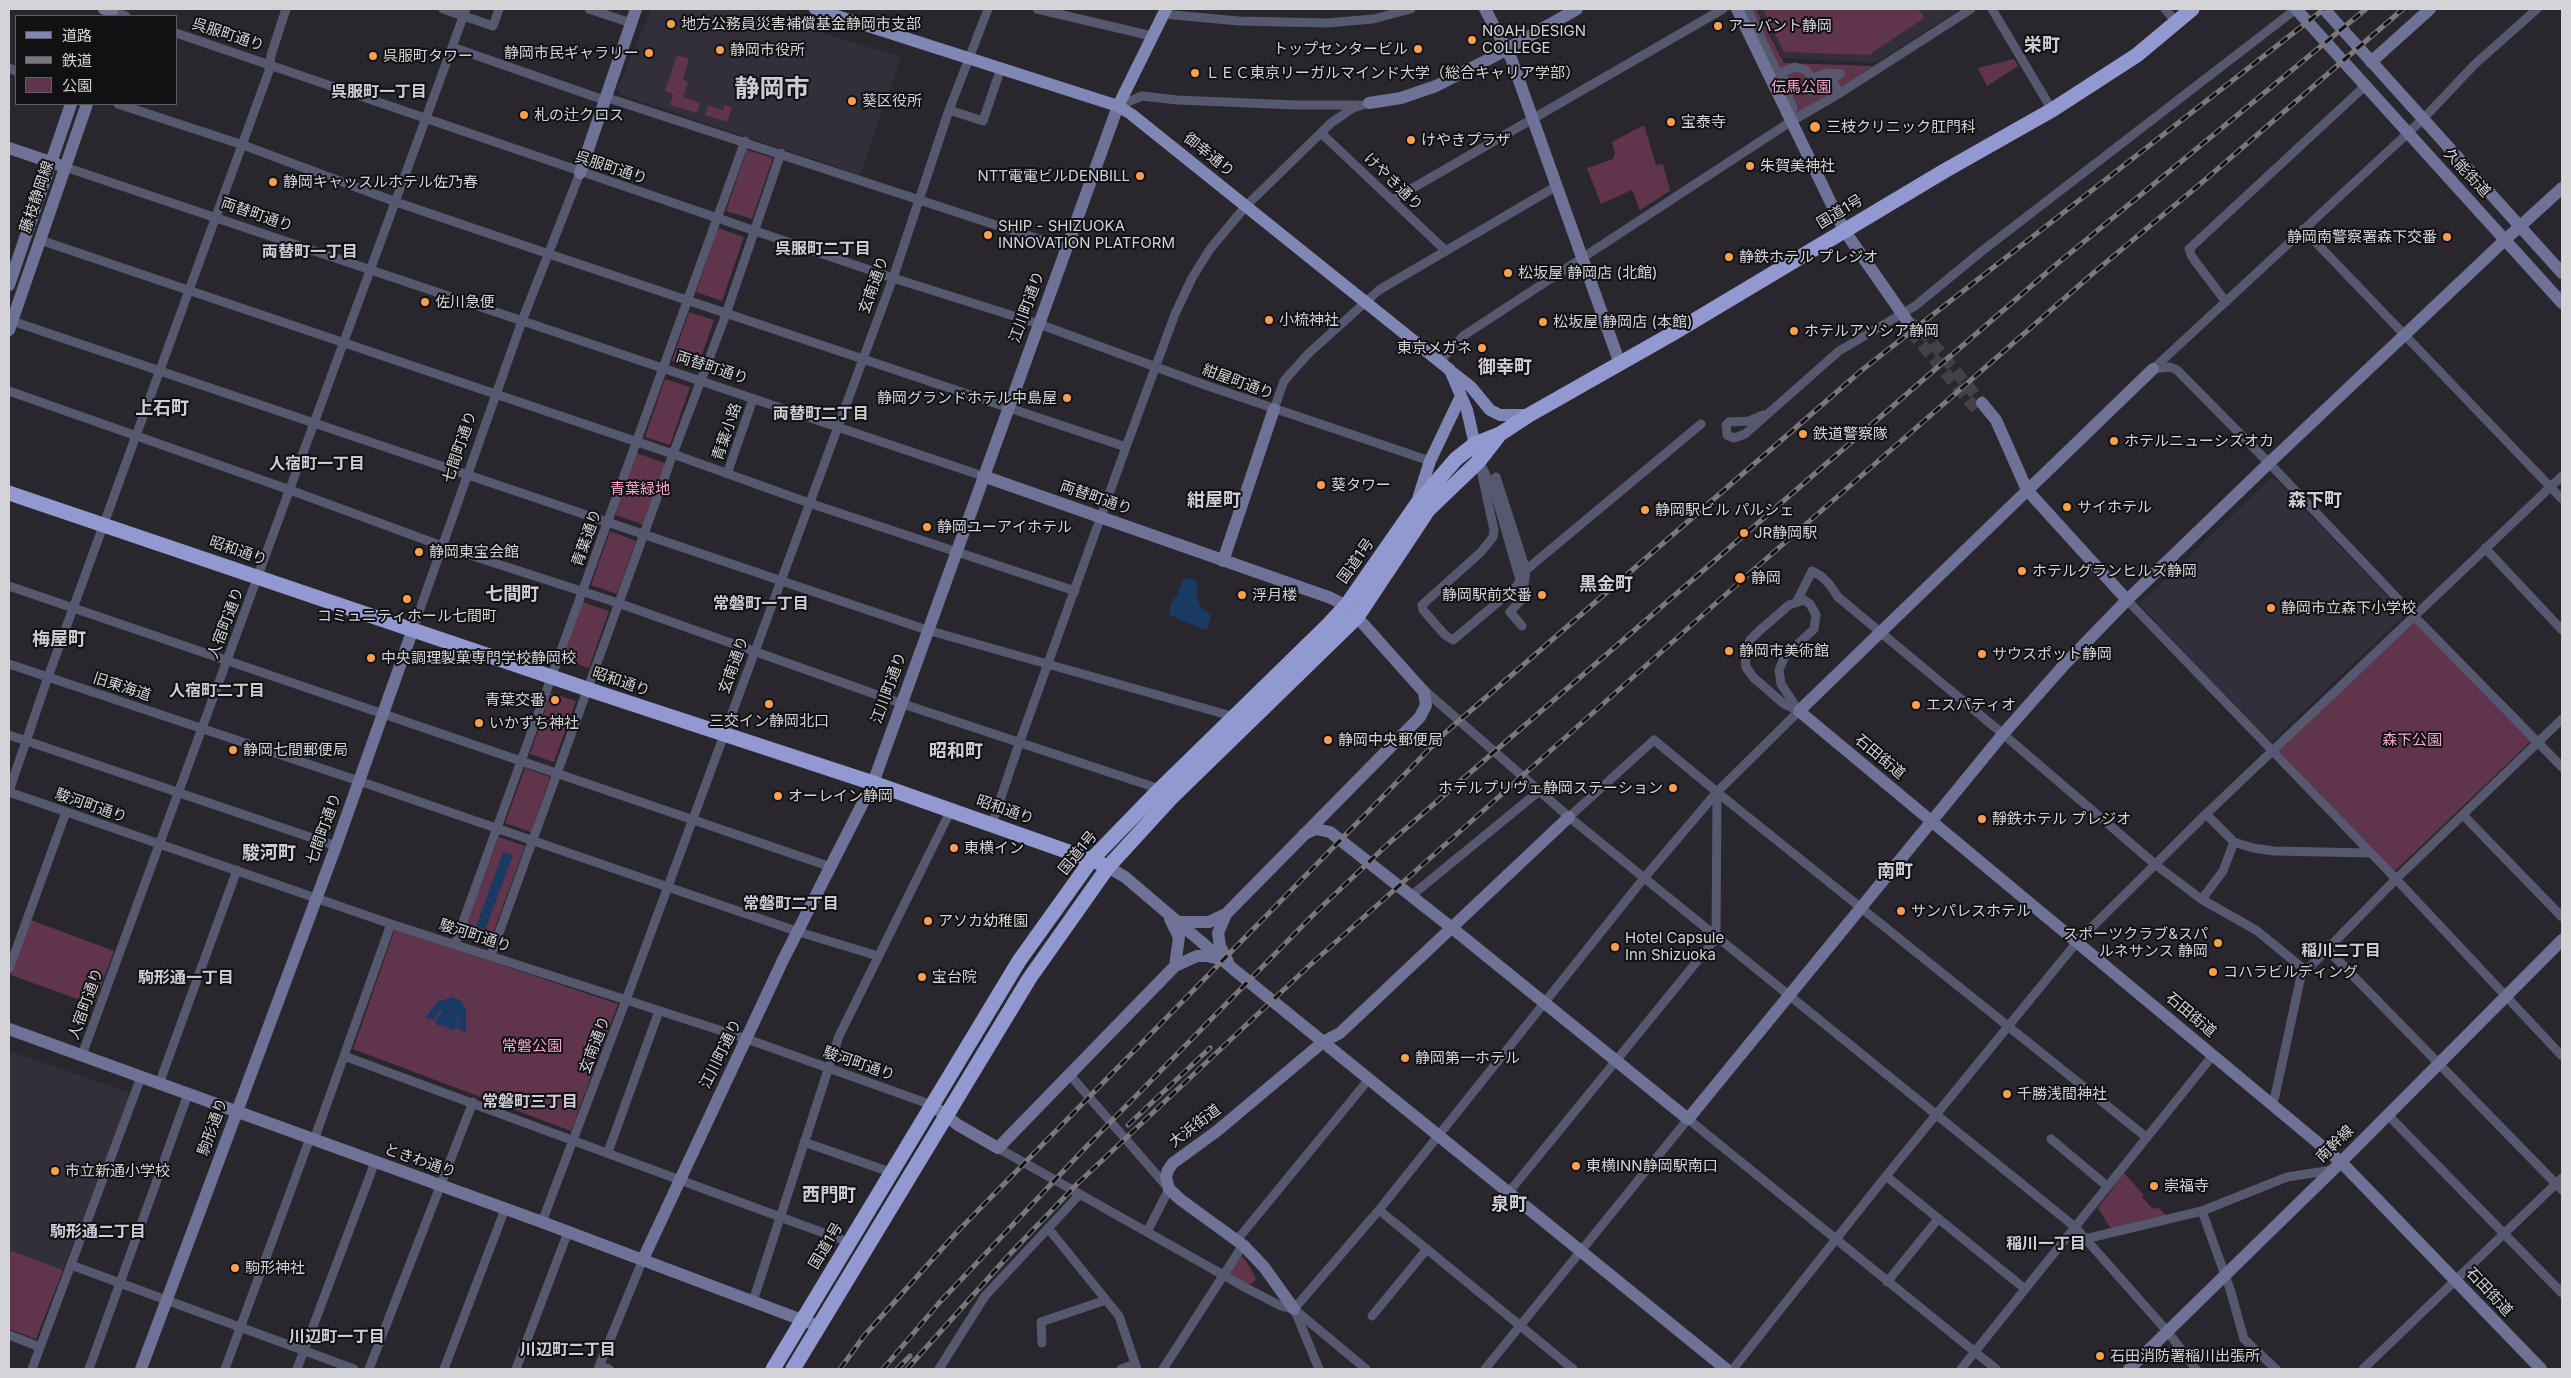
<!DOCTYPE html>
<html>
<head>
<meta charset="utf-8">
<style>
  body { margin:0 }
  #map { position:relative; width:2571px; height:1378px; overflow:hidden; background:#29262d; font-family:Inter,"Noto Sans JP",sans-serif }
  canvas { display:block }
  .frame { position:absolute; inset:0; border:10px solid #d4d3d7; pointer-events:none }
  .legend { position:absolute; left:15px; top:15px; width:162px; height:90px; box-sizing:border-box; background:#111013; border:1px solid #5f5e61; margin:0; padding:6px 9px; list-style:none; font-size:15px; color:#d4d3d7 }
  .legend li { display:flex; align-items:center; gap:10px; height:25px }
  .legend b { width:25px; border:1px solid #5f5e61 }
</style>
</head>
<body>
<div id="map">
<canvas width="2571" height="1378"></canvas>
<div class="frame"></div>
<ul class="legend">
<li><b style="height:6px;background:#8187b5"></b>道路</li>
<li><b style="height:6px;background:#7a787e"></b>鉄道</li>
<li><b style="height:14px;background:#60354b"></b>公園</li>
</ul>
</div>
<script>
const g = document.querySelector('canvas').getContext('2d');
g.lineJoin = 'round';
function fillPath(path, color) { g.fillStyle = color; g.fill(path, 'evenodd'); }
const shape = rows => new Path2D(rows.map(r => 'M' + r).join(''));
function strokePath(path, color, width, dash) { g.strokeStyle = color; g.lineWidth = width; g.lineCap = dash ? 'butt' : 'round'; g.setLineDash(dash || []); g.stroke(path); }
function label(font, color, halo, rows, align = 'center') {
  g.font = font + ' Inter,"Noto Sans JP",sans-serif'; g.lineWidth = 4; g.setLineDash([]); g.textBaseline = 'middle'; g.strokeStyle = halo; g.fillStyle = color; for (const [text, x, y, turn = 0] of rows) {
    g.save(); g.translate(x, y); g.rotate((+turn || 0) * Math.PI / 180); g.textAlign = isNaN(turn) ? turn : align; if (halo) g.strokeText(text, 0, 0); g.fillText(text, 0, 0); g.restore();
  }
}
fillPath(shape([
  [652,9,745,9,901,57,860,175,622,95,617,89],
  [1757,9,1961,9,1875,63,1783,58],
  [2270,479,2275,479,2403,612,2403,616,2272,741,2267,740,2139,604],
  [9,1051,132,1093,63,1270,9,1250]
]), '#322e3a');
fillPath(shape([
  [1741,9,1756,9,1784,63,1873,66,1790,122],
  [1763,9,1919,9,1924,18,1869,55,1784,52],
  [677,55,689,59,683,80,688,82,683,97,700,103,697,113,670,105,673,94,665,91],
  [2014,59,2018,66,1987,86,1978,68],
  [708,105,723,110,724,105,732,107,727,122,705,115],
  [1644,125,1656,165,1663,164,1670,191,1640,210,1632,190,1601,204,1587,168,1613,159,1615,153,1612,142],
  [747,150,773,158,752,219,726,211],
  [718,228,744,237,722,301,696,292],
  [689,312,714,320,697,369,672,361],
  [665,379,690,387,670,445,645,437],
  [636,453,665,463,644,525,615,515],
  [610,531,636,541,617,594,591,585],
  [583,602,609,611,589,668,563,659],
  [2415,622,2531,741,2394,872,2278,750],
  [551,693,576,701,554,762,530,754],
  [525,768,550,777,531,832,505,823],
  [499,837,525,846,489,944,463,934],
  [31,920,114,951,94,1005,11,975],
  [395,929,618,1004,571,1131,353,1049],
  [2124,1173,2143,1194,2142,1197,2153,1209,2158,1207,2167,1216,2111,1229,2098,1208],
  [9,1250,63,1270,36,1339,9,1329],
  [1240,1254,1246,1261,1256,1278,1253,1283,1248,1285,1227,1274]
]), '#60354b');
fillPath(shape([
  [1183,579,1193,579,1197,582,1197,597,1200,606,1211,615,1207,629,1202,629,1170,615,1169,611,1173,599,1177,596],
  [503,852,513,855,485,930,476,927],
  [452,997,460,1000,466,1008,466,1033,457,1029,459,1019,452,1010,440,1010,433,1020,425,1018,437,1002],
  [443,1010,449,1010,456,1014,458,1024,456,1028,451,1030,444,1025,438,1026,435,1020]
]), '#193a63');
strokePath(shape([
  [1976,409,1913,334,1908,322,1920,328,1982,403]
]), '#434046', 12, [12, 6]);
strokePath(shape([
  [443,9,493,26,499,9],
  [589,9,631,23],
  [1037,9,1152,36],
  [1747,9,1780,78,1812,91,1831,79,1840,93],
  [1992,9,2052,110],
  [2165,9,2177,23],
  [112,11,126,16],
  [1163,14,1239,21,1327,23,1373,19,1411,9],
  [176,33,893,278,1039,324,1205,385,1430,461],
  [452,47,604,100],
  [9,68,16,71],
  [1778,74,1795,67,1806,70,1812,78,1827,73,1840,74,1831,79],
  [605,97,1066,248],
  [118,104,243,145,396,202,549,254,1126,447],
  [1118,106,1142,96,1177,100,1296,105,1357,105],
  [949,110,983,121,1001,68],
  [1790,119,1793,108,1785,89,1792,85],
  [1321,133,1445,250],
  [65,167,983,476],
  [1392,200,1723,9],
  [2303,229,2562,499],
  [40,240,673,454,809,503,1075,591],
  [2226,302,2192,257,2189,249,2365,86],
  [12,321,927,630,1235,717],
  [1439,362,1463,336,1790,122,1840,93,1971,9],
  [2154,368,2422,120,2475,64,2537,9],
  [2153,369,2170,367,2177,370,2269,463,2415,617,2562,767],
  [9,391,290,490,442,546,618,603,900,703,1160,789],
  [1274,409,1284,381,1290,374,1309,353,1379,290,1555,187],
  [1763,415,1749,421,1729,422,1726,425,1727,435,1734,438,1745,434,1839,351,1915,306,1982,251,2296,9],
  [1479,461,1495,493,1520,580,1517,586,1453,640,1445,635,1423,610,1422,605,1481,552,1493,537,1494,530,1479,461],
  [727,474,753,399],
  [1496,477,1526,570,1522,599,1510,612,1522,626],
  [2485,548,2562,630],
  [1526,570,1701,424],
  [9,586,831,867],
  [1804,600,1810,604,1816,615,1814,629,1785,656,1779,670,1781,684,1799,711,1784,704,1754,678,1746,667,1745,654,1750,640,1759,631,1789,605,1804,600],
  [2127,600,2396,879,2562,719],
  [1797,601,1812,571,1821,576,1830,585,1838,597,2003,734,2156,865,2201,899,2256,930,2305,970],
  [413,629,522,321,580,173],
  [9,664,359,781,799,932,878,956],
  [1423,689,1569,817,2075,1227,2167,1331,2196,1369],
  [9,735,336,846],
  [9,791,48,677,269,71,271,55,286,9],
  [9,792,391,924,747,1039,932,1105],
  [1718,793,2146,1137],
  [2206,814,2234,842,2253,848,2274,851,2371,853],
  [2463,815,2562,917],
  [992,824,1020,741,1126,447,1175,314,1192,278,1210,249,1246,206,1331,123,1353,108,1369,103],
  [1411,896,1538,792],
  [2202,899,2223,871,2234,842],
  [455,944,745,141],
  [2326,948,2562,1190],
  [491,955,673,454,726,314,781,153],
  [9,969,66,812],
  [82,1055,466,9],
  [344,1056,848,1242],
  [1069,1074,1169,1189,1147,1232],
  [159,1084,237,870],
  [2273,1105,2301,976,2396,879,2562,1056],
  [2388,1115,2562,1293],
  [2051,1139,2107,1186],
  [314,1140,391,924],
  [804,1142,890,1172],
  [998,1148,1248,1289,1281,1306,1294,1309,1366,1369],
  [608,1152,659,1011],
  [1886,1176,2025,1289],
  [1509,1192,1716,938,1717,792,1799,711],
  [1379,1210,1573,1369],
  [2202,1211,2230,1289,2244,1339,2276,1369],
  [542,1222,626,1000,893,278,949,110,988,9],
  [1048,1228,1119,1316,1137,1369],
  [2085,1239,2202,1211,2287,1177,2332,1170],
  [1237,1240,1369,1079],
  [71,1265,354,1369],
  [1887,1282,1938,1219],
  [753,1301,839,1036,951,810],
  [1294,1309,1379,1210,1644,878,1717,792,1654,740,1569,817],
  [1295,1311,1319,1369],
  [1372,1316,1427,1249],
  [9,1335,40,1347],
  [1042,1343,1041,1322,1106,1300],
  [600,1365,609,1369],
  [32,1369,141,1077],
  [89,1369,188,1094],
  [225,1369,310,1138],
  [297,1369,375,1162],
  [369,1369,473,1102],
  [444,1369,505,1209],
  [516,1369,568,1232],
  [598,1369,643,1259],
  [939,1369,985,1296,1080,1194],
  [1121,1369,1135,1364],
  [1163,1369,1243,1245],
  [1485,1369,1688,1119,1996,1369],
  [1733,1369,1886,1176,2077,942,2206,814,2562,476],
  [1961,1369,2213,1055],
  [2363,1369,2562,1178]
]), '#55586e', 9);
strokePath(shape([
  [104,9,112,11],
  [1485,9,1511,58,1620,364],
  [1737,9,1844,230,1908,322],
  [2296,9,2562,303],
  [2324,9,2562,273],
  [2371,62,2430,9],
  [1369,103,1401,98,1436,86,1491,58,1577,9],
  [9,148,59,165],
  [580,173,636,9],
  [9,285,71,104],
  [9,330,87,104],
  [2153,369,1799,711,2341,1162,2541,1369],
  [1982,403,1996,420,2027,490,2127,600],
  [983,476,1331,598,1346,606,1357,617,1424,692,1426,705,1420,717,1226,914,1209,922,1180,922],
  [1223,561,1274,409],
  [1304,834,1316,829,1330,832,1452,928,1688,1119,2003,734,2064,665,2127,600,2269,463,2506,239,2562,188],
  [1108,867,1125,877,1232,968,1726,1369],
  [1226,914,1218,933,1220,946,1228,962],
  [1170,919,1179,937,1175,966],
  [9,1029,542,1222,818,1326],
  [932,1105,958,1125,998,1148,1175,966,1197,956,1207,956,1219,959],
  [643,1259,783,960,873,783,1118,106],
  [1294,1309,1264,1267,1243,1245,1181,1200,1169,1189,1166,1177,1168,1170,1173,1163,1217,1131,1323,1042,1340,1033,1569,817],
  [141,1369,336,846,413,629],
  [2129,1369,2341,1162,2562,940]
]), '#6e7296', 12);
strokePath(shape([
  [815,9,1118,106,1131,114,1450,370,1467,410,1477,454],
  [1118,106,1166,9],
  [1453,373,1471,387,1490,410,1500,415,1529,415],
  [1417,502,1430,461,1461,396]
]), '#8187b5', 12);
strokePath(shape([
  [9,493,599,693,873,783,1100,863],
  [773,1369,1019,961,1092,859,1160,789,1330,623,1346,606,1417,504,1456,459,1475,444,1500,434,1529,415,1670,335,1946,170,2052,110,2137,55,2192,9],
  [793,1369,1029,979,1108,867,1172,797,1357,617,1428,510,1479,461,1500,434]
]), '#9299d1', 15);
const rail = shape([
  [1128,1125,1210,1048],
  [840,1369,864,1336,956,1233,1445,733,1862,370,2324,9],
  [883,1369,939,1303,1087,1146,1316,912,1389,843,2052,268,2366,9],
  [897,1369,910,1356],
  [907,1369,1009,1255,1077,1184,1310,965,1742,580,2098,269,2199,185,2403,9]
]);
strokePath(rail, '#7a787e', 5);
strokePath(rail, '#111013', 3, [9]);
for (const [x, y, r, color] of [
  [671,24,5,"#f99f4d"],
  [1718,26,5,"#f99f4d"],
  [1472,40,5,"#f99f4d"],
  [1418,49,5,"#f99f4d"],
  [720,50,5,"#f99f4d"],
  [649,53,5,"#f99f4d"],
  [373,56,5,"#f99f4d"],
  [1195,73,5,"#f99f4d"],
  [852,101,5,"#f99f4d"],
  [524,115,5,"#f99f4d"],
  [1671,122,5,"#f99f4d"],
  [1815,127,6,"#f99f4d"],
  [1411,140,5,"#f99f4d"],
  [1750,166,5,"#f99f4d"],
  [1140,176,5,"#f99f4d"],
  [273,182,5,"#f99f4d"],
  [988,235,5,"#f99f4d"],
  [2447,237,5,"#f99f4d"],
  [1729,257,5,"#f99f4d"],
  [1508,273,5,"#f99f4d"],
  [425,302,5,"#f99f4d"],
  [1269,320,5,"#f99f4d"],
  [1543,322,5,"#f99f4d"],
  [1794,331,5,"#f99f4d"],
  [1482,348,5,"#f99f4d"],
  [1067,398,5,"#f99f4d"],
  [1803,434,5,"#f99f4d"],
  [2114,441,5,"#f99f4d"],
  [1321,485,5,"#f99f4d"],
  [2067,507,5,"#f99f4d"],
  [1645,510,5,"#f99f4d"],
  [927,527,5,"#f99f4d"],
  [1744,533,5,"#f99f4d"],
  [419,552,5,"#f99f4d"],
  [2022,571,5,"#f99f4d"],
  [1740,578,6,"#f99f4d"],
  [1242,595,5,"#f99f4d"],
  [1542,595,5,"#f99f4d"],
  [407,599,5,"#f99f4d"],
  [2271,608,5,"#f99f4d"],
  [1729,651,5,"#f99f4d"],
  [1982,654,5,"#f99f4d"],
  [371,658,5,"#f99f4d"],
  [555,700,5,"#f99f4d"],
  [769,704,5,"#f99f4d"],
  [1916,705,5,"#f99f4d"],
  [479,723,5,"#f99f4d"],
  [1328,740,5,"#f99f4d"],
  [233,750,5,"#f99f4d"],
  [1673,788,5,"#f99f4d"],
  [778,796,5,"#f99f4d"],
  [1982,819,5,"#f99f4d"],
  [954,848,5,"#f99f4d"],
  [1901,911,5,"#f99f4d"],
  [928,921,5,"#f99f4d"],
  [2218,943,5,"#f99f4d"],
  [1615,947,5,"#f99f4d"],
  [2213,972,5,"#f99f4d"],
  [922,977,5,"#f99f4d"],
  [1405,1058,5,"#f99f4d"],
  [2007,1094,5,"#f99f4d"],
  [1576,1166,5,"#f99f4d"],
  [55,1171,5,"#f99f4d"],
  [2154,1186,5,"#f99f4d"],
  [235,1268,5,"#f99f4d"],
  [2100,1356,5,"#f99f4d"]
]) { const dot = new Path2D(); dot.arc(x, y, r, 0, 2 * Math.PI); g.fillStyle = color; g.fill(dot); strokePath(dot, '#111013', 2); }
label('15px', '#d4d3d7', '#111013', [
  ["地方公務員災害補償基金静岡市支部",681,24],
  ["アーバント静岡",1728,26],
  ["NOAH DESIGN",1482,31],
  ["COLLEGE",1482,48],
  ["トップセンタービル",1408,49,"right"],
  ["静岡市役所",730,50],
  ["静岡市民ギャラリー",639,53,"right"],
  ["呉服町タワー",383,56],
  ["ＬＥＣ東京リーガルマインド大学（総合キャリア学部）",1205,73],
  ["葵区役所",862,101],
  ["札の辻クロス",534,115],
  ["宝泰寺",1681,122],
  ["三枝クリニック肛門科",1826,127],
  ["けやきプラザ",1421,140],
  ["朱賀美神社",1760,166],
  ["NTT電電ビルDENBILL",1130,176,"right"],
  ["静岡キャッスルホテル佐乃春",283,182],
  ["SHIP - SHIZUOKA",998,226],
  ["INNOVATION PLATFORM",998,243],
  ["静岡南警察署森下交番",2437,237,"right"],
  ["静鉄ホテル プレジオ",1739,257],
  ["松坂屋 静岡店 (北館)",1518,273],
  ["佐川急便",435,302],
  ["小梳神社",1279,320],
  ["松坂屋 静岡店 (本館)",1553,322],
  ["ホテルアソシア静岡",1804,331],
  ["東京メガネ",1472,348,"right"],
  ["静岡グランドホテル中島屋",1057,398,"right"],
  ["鉄道警察隊",1813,434],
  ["ホテルニューシズオカ",2124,441],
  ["葵タワー",1331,485],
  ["サイホテル",2077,507],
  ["静岡駅ビル パルシェ",1655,510],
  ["静岡ユーアイホテル",937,527],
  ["JR静岡駅",1754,533],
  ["静岡東宝会館",429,552],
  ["ホテルグランヒルズ静岡",2032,571],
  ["静岡",1751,578],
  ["浮月楼",1252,595],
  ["静岡駅前交番",1532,595,"right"],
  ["静岡市立森下小学校",2281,608],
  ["コミュニティホール七間町",407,616,"center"],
  ["静岡市美術館",1739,651],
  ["サウスポット静岡",1992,654],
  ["中央調理製菓専門学校静岡校",381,658],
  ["青葉交番",545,700,"right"],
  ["エスパティオ",1926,705],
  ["三交イン静岡北口",769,721,"center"],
  ["いかずち神社",489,723],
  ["静岡中央郵便局",1338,740],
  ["静岡七間郵便局",243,750],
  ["ホテルプリヴェ静岡ステーション",1663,788,"right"],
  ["オーレイン静岡",788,796],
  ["靜鉄ホテル プレジオ",1992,819],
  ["東横イン",964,848],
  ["サンパレスホテル",1911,911],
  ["アソカ幼稚園",938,921],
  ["スポーツクラブ&スパ",2208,934,"right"],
  ["ルネサンス 静岡",2208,951,"right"],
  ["Hotel Capsule",1625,938],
  ["Inn Shizuoka",1625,955],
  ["コハラビルディング",2223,972],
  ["宝台院",932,977],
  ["静岡第一ホテル",1415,1058],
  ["千勝浅間神社",2017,1094],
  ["東横INN静岡駅南口",1586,1166],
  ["市立新通小学校",65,1171],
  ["崇福寺",2164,1186],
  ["駒形神社",245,1268],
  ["石田消防署稲川出張所",2110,1356]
], 'left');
label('15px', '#d4d3d7', '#111013', [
  ["呉服町通り",228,35,18],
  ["御幸通り",1209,155,39],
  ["呉服町通り",611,168,18],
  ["久能街道",2467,173,47],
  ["けやき通り",1393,182,44],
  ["藤枝静岡線",37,197,-71],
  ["国道1号",1840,212,-31],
  ["両替町通り",257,215,19],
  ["玄南通り",874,285,-70],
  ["江川町通り",1027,307,-70],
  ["両替町通り",712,368,18],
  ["紺屋町通り",1238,382,20],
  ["青葉小路",727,432,-71],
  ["七間町通り",460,447,-71],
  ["両替町通り",1096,498,19],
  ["青葉通り",587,538,-70],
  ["昭和通り",238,551,19],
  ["国道1号",1356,561,-55],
  ["人宿町通り",226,623,-69],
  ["玄南通り",734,665,-70],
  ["昭和通り",621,682,19],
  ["旧東海道",122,687,18],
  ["江川町通り",889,688,-70],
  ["石田街道",1880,757,40],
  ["駿河町通り",91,806,19],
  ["昭和通り",1005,810,19],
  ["七間町通り",324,829,-70],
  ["国道1号",1078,853,-51],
  ["駿河町通り",475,936,18],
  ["人宿町通り",86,1004,-70],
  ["石田街道",2191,1015,40],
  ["玄南通り",595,1045,-69],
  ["江川町通り",721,1054,-64],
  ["駿河町通り",859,1064,19],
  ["大浜街道",1195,1126,-37],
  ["駒形通り",213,1127,-70],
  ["南幹線",2335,1144,-44],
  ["ときわ通り",420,1161,19],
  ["国道1号",826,1246,-59],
  ["石田街道",2489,1292,47]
]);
label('15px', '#faa5ce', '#111013', [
  ["伝馬公園",1801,87],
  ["青葉緑地",640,489],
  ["森下公園",2412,740],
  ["常磐公園",532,1046]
]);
label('bold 16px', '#cfccd5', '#111013', [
  ["呉服町一丁目",379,92],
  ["呉服町二丁目",823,249],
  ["両替町一丁目",310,252],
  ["両替町二丁目",821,414],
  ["人宿町一丁目",317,464],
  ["常磐町一丁目",761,604],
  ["人宿町二丁目",217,691],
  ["常磐町二丁目",791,904],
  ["稲川二丁目",2341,951],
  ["駒形通一丁目",186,978],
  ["常磐町三丁目",530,1102],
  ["駒形通二丁目",98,1232],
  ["稲川一丁目",2046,1244],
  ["川辺町一丁目",337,1337],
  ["川辺町二丁目",568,1350]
]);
label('bold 18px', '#cfccd5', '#111013', [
  ["栄町",2042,46],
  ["御幸町",1505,368],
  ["上石町",162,409],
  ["紺屋町",1214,501],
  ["森下町",2315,501],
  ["黒金町",1606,585],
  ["七間町",512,595],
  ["梅屋町",59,640],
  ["昭和町",956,752],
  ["駿河町",269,854],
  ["南町",1895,872],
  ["西門町",829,1196],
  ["泉町",1509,1205]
]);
label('bold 25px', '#cfccd5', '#111013', [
  ["静岡市",772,89]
]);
</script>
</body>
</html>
